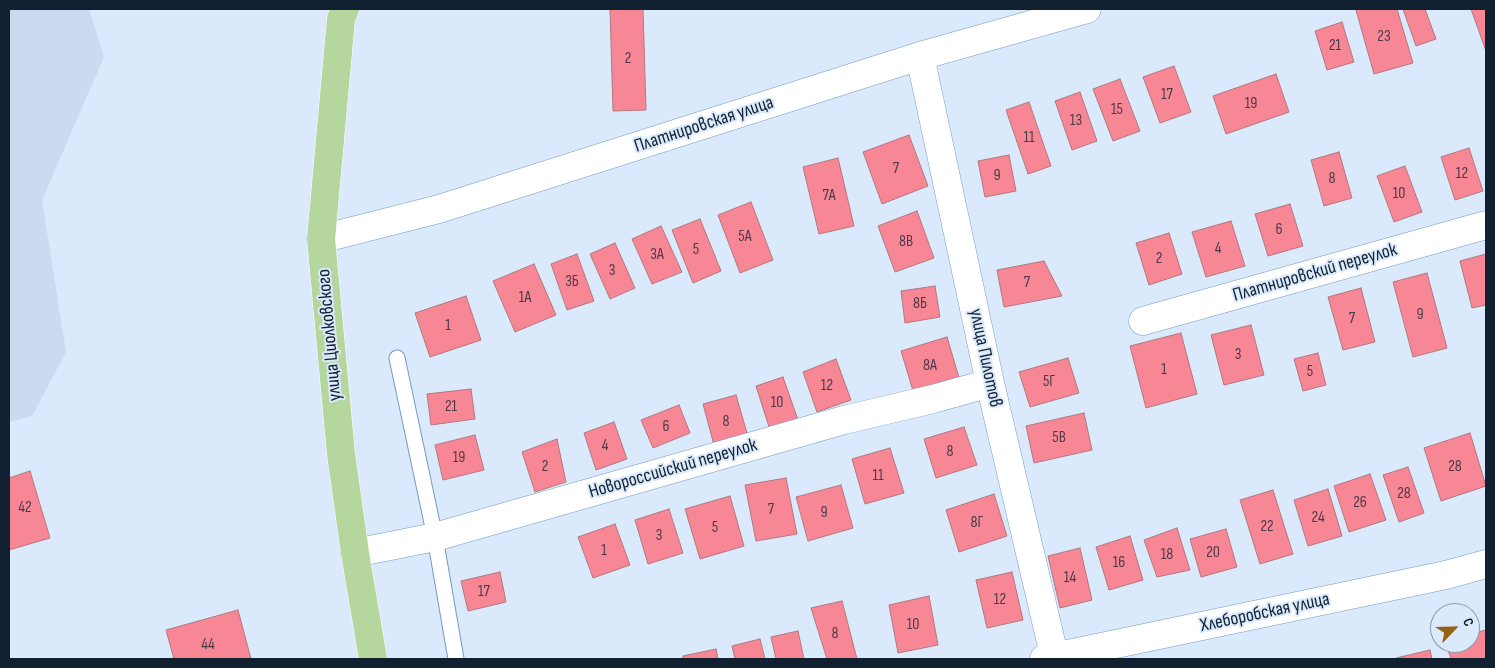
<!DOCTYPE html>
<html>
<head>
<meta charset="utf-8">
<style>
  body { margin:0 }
  #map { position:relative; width:1495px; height:668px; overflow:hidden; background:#dae9fc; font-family:"Sofia Sans Condensed",sans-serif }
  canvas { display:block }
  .frame { position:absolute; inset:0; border:10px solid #122131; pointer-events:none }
  .north { position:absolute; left:1430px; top:603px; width:50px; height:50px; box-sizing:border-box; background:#dae9fc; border:1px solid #8a99ab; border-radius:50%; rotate:66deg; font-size:14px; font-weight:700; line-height:20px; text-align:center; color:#122131 }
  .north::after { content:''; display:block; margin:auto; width:18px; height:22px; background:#936212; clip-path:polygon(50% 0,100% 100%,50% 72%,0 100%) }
</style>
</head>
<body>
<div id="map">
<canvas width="1495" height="668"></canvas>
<div class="frame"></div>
<div class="north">С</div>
</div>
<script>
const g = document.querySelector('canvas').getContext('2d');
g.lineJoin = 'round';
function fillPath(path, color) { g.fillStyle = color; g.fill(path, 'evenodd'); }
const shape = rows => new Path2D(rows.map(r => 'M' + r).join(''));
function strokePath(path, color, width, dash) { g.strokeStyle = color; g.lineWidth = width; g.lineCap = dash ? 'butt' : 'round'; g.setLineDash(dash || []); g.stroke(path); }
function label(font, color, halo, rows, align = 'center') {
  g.font = font + ' "Sofia Sans Condensed",sans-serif'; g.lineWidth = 4; g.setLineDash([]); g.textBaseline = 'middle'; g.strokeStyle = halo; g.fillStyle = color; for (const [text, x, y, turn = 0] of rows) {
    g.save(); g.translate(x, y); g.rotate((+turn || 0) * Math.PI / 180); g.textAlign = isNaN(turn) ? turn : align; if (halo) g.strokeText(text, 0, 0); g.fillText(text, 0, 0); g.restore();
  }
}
fillPath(shape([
  [9,9,89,9,104,57,42,200,66,352,32,416,9,422]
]), '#cadbef');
const building = shape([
  [610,9,643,9,646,110,613,111,610,9],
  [1360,9,1397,9,1413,63,1374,74,1356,10,1360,9],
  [1403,9,1425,9,1436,39,1416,46,1403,9],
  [1471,9,1486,9,1486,51,1471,9],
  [1342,22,1354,62,1327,70,1315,31,1342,22],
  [1174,66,1191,112,1160,123,1143,77,1174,66],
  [1276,74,1289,112,1226,134,1213,96,1276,74],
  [1120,79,1140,131,1113,141,1093,89,1120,79],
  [1080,92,1097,141,1072,150,1055,101,1080,92],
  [1029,102,1051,166,1028,174,1006,110,1029,102],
  [909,135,928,186,882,204,863,152,909,135],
  [1469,148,1483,191,1455,200,1441,157,1469,148],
  [1339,152,1352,198,1324,206,1311,160,1339,152],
  [1009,155,1016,191,985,197,978,161,1009,155],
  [838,158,854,226,819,234,803,167,838,158],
  [1405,166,1422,212,1394,222,1377,176,1405,166],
  [751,202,773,260,740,273,718,215,751,202],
  [1290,204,1303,246,1268,256,1255,214,1290,204],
  [917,211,934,258,895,272,878,226,917,211],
  [700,219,721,271,693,283,672,230,700,219],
  [1231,221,1245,266,1206,277,1192,232,1231,221],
  [661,226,682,272,652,284,632,239,661,226],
  [1169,233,1182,274,1149,285,1136,243,1169,233],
  [615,243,635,288,610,299,590,254,615,243],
  [577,254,594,301,567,310,551,264,577,254],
  [1486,254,1486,305,1472,308,1460,261,1486,254],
  [1044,261,1062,296,1004,307,997,270,1044,261],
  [534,264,556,315,515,332,493,281,534,264],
  [1427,273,1447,348,1413,357,1393,282,1427,273],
  [935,286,940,317,905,323,901,291,935,286],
  [1361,288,1375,342,1343,350,1328,297,1361,288],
  [466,296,481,340,430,357,415,313,466,296],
  [1251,325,1264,375,1224,385,1211,335,1251,325],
  [1181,333,1197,394,1146,408,1130,346,1181,333],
  [947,337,960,381,914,394,901,351,947,337],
  [1318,353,1326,385,1303,391,1294,359,1318,353],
  [1068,358,1079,393,1030,407,1019,372,1068,358],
  [836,359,851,400,817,412,803,372,836,359],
  [783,377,798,420,770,430,756,386,783,377],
  [471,389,475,419,431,425,427,394,471,389],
  [736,395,749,440,715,449,703,404,736,395],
  [679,405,690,433,653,448,641,420,679,405],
  [1084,413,1092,450,1034,463,1026,426,1084,413],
  [614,422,627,459,596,470,584,433,614,422],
  [964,427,977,465,936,478,924,439,964,427],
  [1470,433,1486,486,1441,501,1424,448,1470,433],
  [475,435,484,470,443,480,435,445,475,435],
  [557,439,566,482,535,492,522,452,557,439],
  [890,448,904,493,865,504,852,459,890,448],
  [1408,467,1424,513,1399,522,1383,475,1408,467],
  [30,471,50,538,9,550,9,478,30,471],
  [1370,474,1386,520,1349,532,1334,486,1370,474],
  [786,478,797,534,756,541,745,485,786,478],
  [841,485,853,528,808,541,796,497,841,485],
  [1328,489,1342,536,1308,546,1294,500,1328,489],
  [1273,490,1293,554,1260,564,1240,500,1273,490],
  [994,494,1007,536,959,552,946,510,994,494],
  [730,496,744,546,700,559,685,509,730,496],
  [669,509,683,553,648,564,635,520,669,509],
  [615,524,630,565,593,578,578,537,615,524],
  [1177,528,1190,570,1157,577,1144,540,1177,528],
  [1226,529,1237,567,1201,577,1190,539,1226,529],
  [1130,536,1143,580,1109,590,1096,547,1130,536],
  [1080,548,1092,600,1060,608,1048,556,1080,548],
  [500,572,506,602,468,611,461,581,500,572],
  [1012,572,1023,620,987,628,976,580,1012,572],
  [929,596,938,645,898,653,889,605,929,596],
  [842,601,857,659,827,659,811,608,842,601],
  [238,610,251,659,174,659,166,630,238,610],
  [1486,630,1486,659,1451,659,1446,643,1470,643,1470,634,1486,630],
  [798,631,804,659,776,659,771,637,798,631],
  [760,639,765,659,735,659,732,646,760,639],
  [716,649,718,659,683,659,683,656,716,649],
  [1430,650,1432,659,1397,659,1396,658,1430,650]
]);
fillPath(building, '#f88795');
strokePath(building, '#b2777c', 1);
const service = shape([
  [397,358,435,537,456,659]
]);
const minor = shape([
  [920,56,990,383,1055,659],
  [321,239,439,209,920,56,1087,9],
  [1143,321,1486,225],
  [355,553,435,537,844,420,933,399,990,383],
  [1044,659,1446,575,1486,564]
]);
const primary = shape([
  [345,9,341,19,321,239,341,454,355,553,373,659]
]);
strokePath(service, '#769ac5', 17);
strokePath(minor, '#769ac5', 29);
strokePath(primary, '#fff', 29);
strokePath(service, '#fff', 15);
strokePath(minor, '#fff', 28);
strokePath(primary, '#b5d69c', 28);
label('16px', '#4c3a4a', null, [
  ["23",1384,37],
  ["21",1335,46],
  ["2",628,59],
  ["17",1167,95],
  ["19",1251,104],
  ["15",1117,110],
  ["13",1076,121],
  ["11",1029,138],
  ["7",896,169],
  ["12",1462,174],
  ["9",997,176],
  ["8",1332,179],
  ["10",1399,194],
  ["7А",829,196],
  ["6",1279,230],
  ["5А",745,237],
  ["8В",906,242],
  ["4",1218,249],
  ["5",696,250],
  ["3А",657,255],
  ["2",1159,259],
  ["3",612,271],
  ["3Б",572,282],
  ["7",1027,283],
  ["1А",525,298],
  ["8Б",920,304],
  ["9",1420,315],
  ["7",1352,319],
  ["1",448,326],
  ["3",1238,355],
  ["8А",930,366],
  ["1",1164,370],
  ["5",1310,372],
  ["5Г",1049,382],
  ["12",827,386],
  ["10",777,403],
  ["21",451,407],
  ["8",726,422],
  ["6",666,427],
  ["5В",1059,438],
  ["4",605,446],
  ["8",950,452],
  ["19",459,458],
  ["2",545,467],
  ["28",1455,467],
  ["11",878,476],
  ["28",1404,494],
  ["26",1360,503],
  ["42",25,508],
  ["7",771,510],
  ["9",824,513],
  ["24",1318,518],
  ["8Г",977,523],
  ["22",1267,527],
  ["5",715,528],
  ["3",659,536],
  ["1",604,551],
  ["20",1213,553],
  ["18",1167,555],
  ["16",1119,563],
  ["14",1070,578],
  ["17",484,592],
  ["12",1000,600],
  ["10",913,625],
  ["8",835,634],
  ["44",208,645]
]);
label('19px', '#122131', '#dae9fc', [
  ["Платнировская улица",704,125,-18],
  ["Платнировский переулок",1315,273,-16],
  ["улица Циолковского",330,335,-95],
  ["улица Пилотов",985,358,78],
  ["Новороссийский переулок",673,469,-16],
  ["Хлеборобская улица",1265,613,-12]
]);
</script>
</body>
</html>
